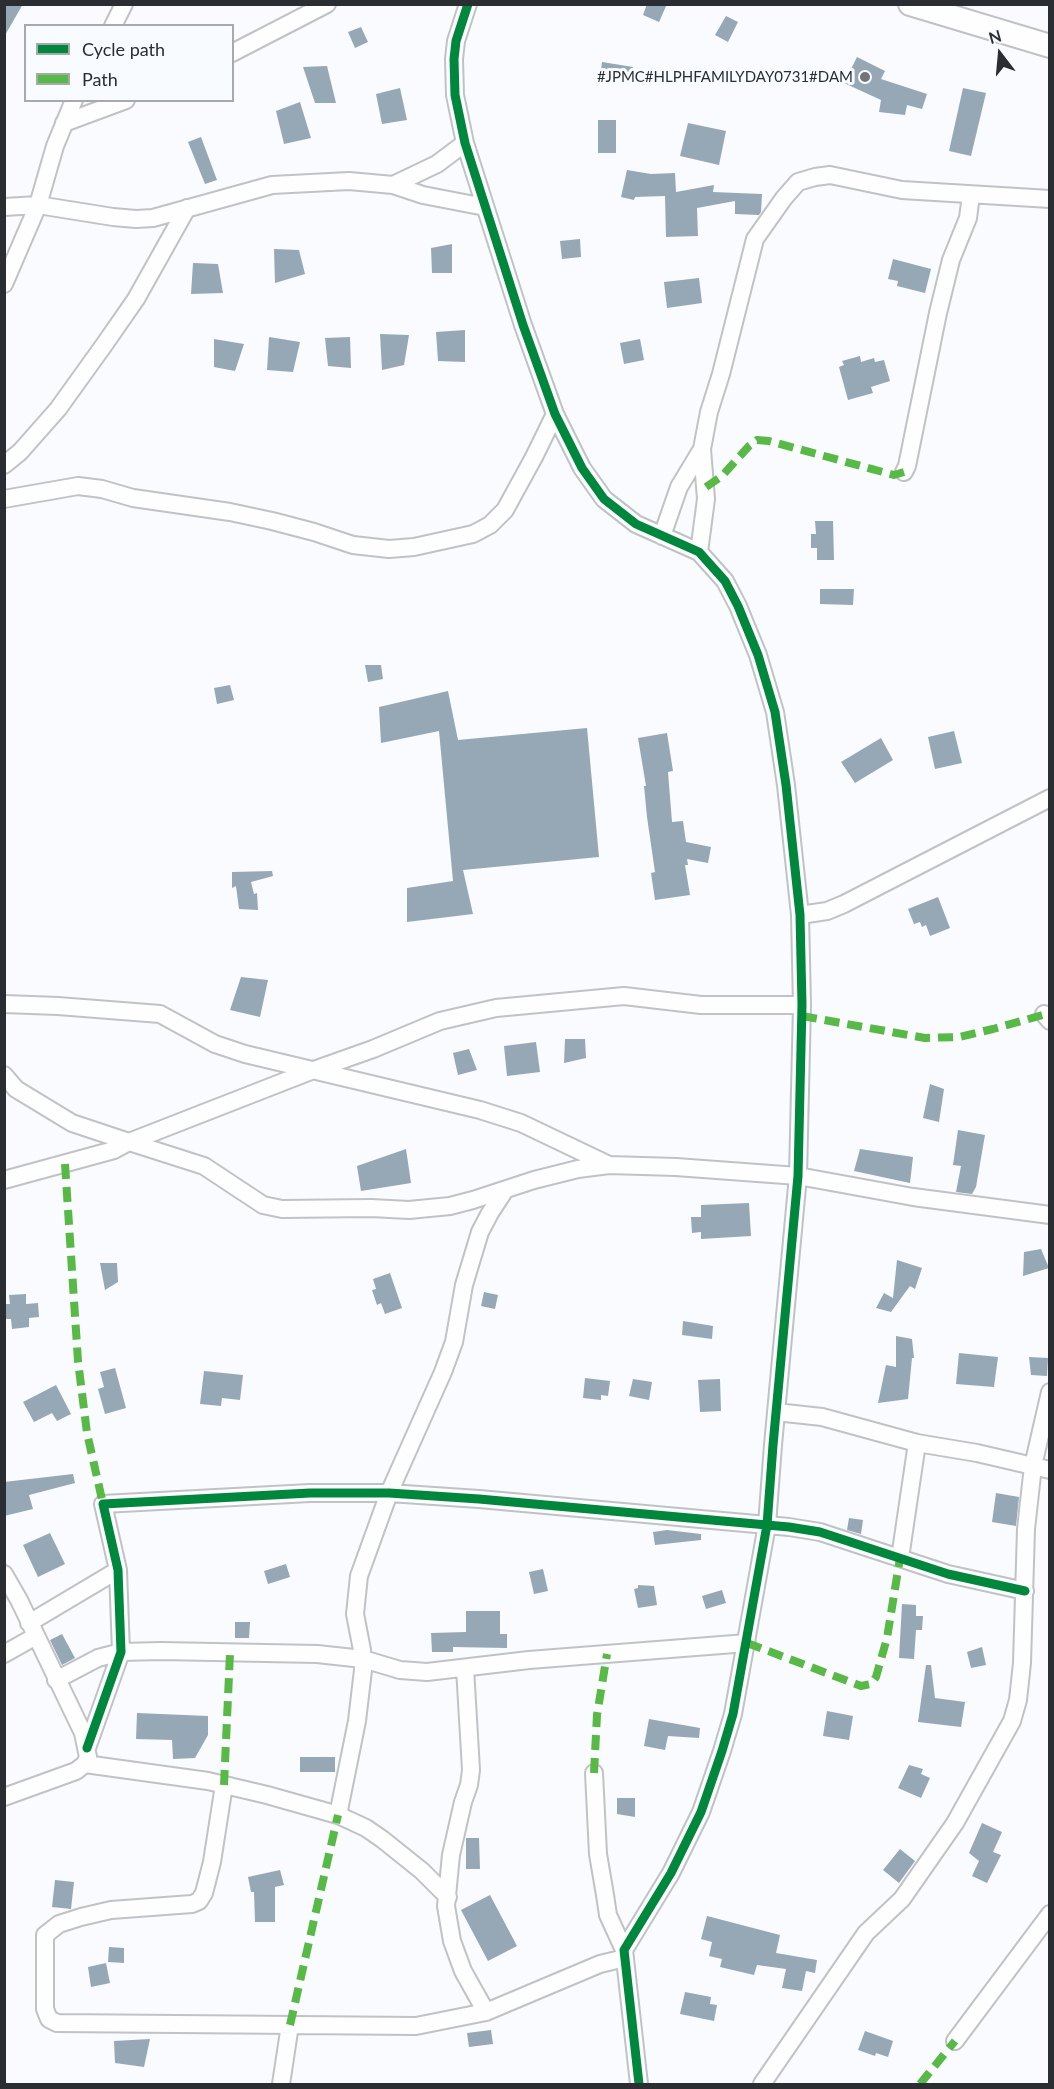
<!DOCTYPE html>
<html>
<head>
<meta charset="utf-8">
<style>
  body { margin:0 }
  #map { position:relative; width:1054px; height:2089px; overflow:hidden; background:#f9fbfe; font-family:Lato,sans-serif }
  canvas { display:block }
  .frame { position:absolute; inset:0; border:6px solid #2a2d31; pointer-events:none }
  .legend { position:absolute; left:24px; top:24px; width:210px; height:78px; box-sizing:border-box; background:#f8fbff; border:2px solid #a6a9ad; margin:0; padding:8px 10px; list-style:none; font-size:18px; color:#2a2d31 }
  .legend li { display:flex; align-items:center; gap:12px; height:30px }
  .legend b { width:30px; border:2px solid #a6a9ad }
  .north { position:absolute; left:970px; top:24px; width:60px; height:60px; -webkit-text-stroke:4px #f8fbff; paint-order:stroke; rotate:344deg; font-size:16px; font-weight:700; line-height:24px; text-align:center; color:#2a2d31 }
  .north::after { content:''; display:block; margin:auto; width:21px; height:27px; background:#2a2d31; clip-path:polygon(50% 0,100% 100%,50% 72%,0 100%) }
</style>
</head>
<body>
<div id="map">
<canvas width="1054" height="2089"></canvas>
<div class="frame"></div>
<ul class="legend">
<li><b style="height:8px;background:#00873e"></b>Cycle path</li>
<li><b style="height:8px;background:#58b947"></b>Path</li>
</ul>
<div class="north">N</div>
</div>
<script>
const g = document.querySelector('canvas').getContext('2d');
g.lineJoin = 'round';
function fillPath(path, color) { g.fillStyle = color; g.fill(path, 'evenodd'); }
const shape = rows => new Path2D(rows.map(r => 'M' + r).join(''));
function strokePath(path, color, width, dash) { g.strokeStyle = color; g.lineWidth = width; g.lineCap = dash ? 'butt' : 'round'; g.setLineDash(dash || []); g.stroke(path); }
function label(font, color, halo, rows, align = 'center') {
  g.font = font + ' Lato,sans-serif'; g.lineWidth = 6; g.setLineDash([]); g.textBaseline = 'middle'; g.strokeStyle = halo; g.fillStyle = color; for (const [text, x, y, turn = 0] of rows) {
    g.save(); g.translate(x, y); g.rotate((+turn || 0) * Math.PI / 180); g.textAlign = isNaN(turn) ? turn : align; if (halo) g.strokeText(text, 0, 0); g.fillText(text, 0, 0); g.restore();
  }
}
fillPath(shape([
  [4,4,23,4,4,37],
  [647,4,667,4,659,22,643,15],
  [726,16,738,22,728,42,715,35],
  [361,27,368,42,355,48,348,32],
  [857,57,885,71,881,79,927,94,922,109,907,105,905,115,879,112,881,100,844,83],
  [602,62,633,67,631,82,600,77],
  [327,66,336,103,315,103,303,67],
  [400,88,407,120,382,124,376,94],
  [963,88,986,93,971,156,949,151],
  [300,102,311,138,284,144,276,111],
  [598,120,616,120,616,153,598,153],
  [688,123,726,131,719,165,680,156],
  [201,137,217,180,205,184,188,142],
  [627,170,651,174,675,173,676,192,714,185,713,192,762,194,761,212,759,215,735,214,735,201,697,208,698,236,666,237,665,196,635,197,634,200,621,197],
  [580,239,581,257,562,259,560,241],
  [452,244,452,273,432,273,431,248],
  [274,249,299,250,305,274,275,283],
  [893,259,931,269,925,293,897,286,898,281,888,279],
  [193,263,218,264,223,293,191,294],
  [699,278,702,303,667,308,664,282],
  [465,330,465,362,438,361,436,332],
  [380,334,409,335,404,365,382,370],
  [269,337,300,342,293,372,267,370],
  [350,337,351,368,328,366,325,338],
  [214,339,244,344,235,371,214,367],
  [640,339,644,360,624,364,620,343],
  [860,356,861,362,874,358,875,362,884,360,890,381,871,387,873,393,848,400,839,367,844,365,842,361],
  [815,521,833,521,834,560,817,560,817,548,811,548,811,534,816,534],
  [820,589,854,589,853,605,820,604],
  [365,665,381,665,383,679,368,682],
  [230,685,234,700,217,704,214,688],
  [448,691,458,740,587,728,599,857,463,870,473,914,407,922,407,888,453,881,439,731,381,743,379,707],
  [954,731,962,763,935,769,928,737],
  [667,733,673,771,668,772,672,822,683,821,686,842,711,847,708,863,687,859,688,865,685,865,690,895,655,900,651,873,655,872,647,817,644,786,646,786,638,738],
  [881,738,893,760,855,783,841,762],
  [272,871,273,876,251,882,254,894,257,893,258,910,239,909,236,886,232,888,232,872],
  [938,897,950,928,930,936,926,925,922,927,920,922,914,924,908,909],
  [241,977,268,980,260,1017,230,1010],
  [565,1039,585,1039,586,1058,564,1063],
  [536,1042,540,1072,507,1076,504,1046],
  [469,1049,477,1070,458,1075,453,1053],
  [930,1084,944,1089,939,1122,923,1118],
  [958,1130,985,1135,976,1187,972,1194,956,1192,961,1166,953,1165],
  [406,1149,411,1183,361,1191,357,1166],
  [860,1149,913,1157,910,1183,854,1171],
  [749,1203,751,1236,701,1239,701,1232,692,1233,691,1217,701,1217,701,1205],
  [1041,1249,1049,1268,1023,1276,1024,1252],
  [897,1260,922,1268,915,1289,910,1286,891,1312,876,1308,884,1293,893,1298],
  [100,1263,117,1263,118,1282,105,1290],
  [390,1273,402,1308,385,1314,381,1303,377,1305,372,1290,376,1289,373,1279],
  [484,1292,498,1295,495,1309,481,1306],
  [26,1294,26,1304,38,1303,39,1317,29,1318,29,1327,12,1329,11,1319,4,1319,4,1304,10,1304,9,1295],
  [683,1321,713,1326,712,1339,682,1335],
  [896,1336,912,1339,914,1358,912,1358,908,1399,878,1403,886,1365,896,1367],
  [959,1353,998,1357,994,1387,956,1384],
  [1029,1357,1048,1358,1047,1376,1031,1375],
  [115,1368,126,1408,105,1414,98,1389,104,1387,100,1372],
  [204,1371,243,1375,240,1400,222,1398,221,1406,200,1404],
  [585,1378,610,1381,608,1396,601,1395,601,1400,583,1398],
  [633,1379,652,1382,649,1400,629,1396],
  [720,1379,721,1411,700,1412,698,1380],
  [56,1385,71,1414,57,1421,52,1413,34,1422,23,1402],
  [73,1474,75,1483,29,1495,33,1509,4,1516,4,1482],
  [996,1493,1019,1497,1016,1526,992,1522],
  [849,1518,863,1520,861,1534,847,1530],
  [667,1530,701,1534,701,1540,655,1545,653,1532],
  [50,1533,65,1564,38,1577,23,1545],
  [286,1564,290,1577,268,1584,264,1571],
  [543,1569,548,1591,534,1594,529,1572],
  [638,1585,654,1586,657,1605,638,1608,634,1589,638,1588],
  [722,1590,726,1603,706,1609,702,1596],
  [902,1604,916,1605,916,1616,923,1616,922,1630,916,1630,914,1659,899,1658],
  [466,1611,500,1611,500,1634,507,1634,507,1648,453,1647,453,1652,432,1652,431,1633,466,1632],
  [235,1622,250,1622,249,1638,235,1638],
  [62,1634,75,1658,62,1665,50,1640],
  [982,1647,986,1665,971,1668,967,1652],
  [926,1665,931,1665,935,1698,965,1702,961,1727,918,1722],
  [827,1711,853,1716,849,1740,823,1736],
  [137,1713,208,1716,208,1735,195,1758,173,1759,172,1740,136,1739],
  [649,1719,700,1728,699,1738,668,1736,665,1750,644,1746],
  [300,1757,335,1757,335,1772,300,1772],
  [909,1765,923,1769,921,1774,930,1778,921,1798,898,1788],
  [617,1798,635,1798,635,1817,617,1814],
  [982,1823,1002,1832,993,1852,1001,1855,987,1883,972,1876,979,1861,969,1853],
  [466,1838,479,1838,480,1869,466,1869],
  [900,1849,915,1861,899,1883,883,1870],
  [280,1870,284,1885,275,1887,275,1922,255,1922,254,1892,251,1892,248,1877],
  [55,1880,74,1882,71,1909,52,1907],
  [490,1895,517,1946,488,1961,461,1910],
  [707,1916,780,1935,776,1953,817,1960,815,1973,806,1971,802,1991,782,1988,786,1969,757,1965,754,1975,720,1967,722,1959,709,1956,712,1942,701,1939],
  [109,1947,124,1948,124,1963,108,1962],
  [106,1963,110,1983,91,1987,88,1967],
  [685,1992,711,1997,710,2004,717,2005,714,2021,680,2014],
  [491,2030,493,2044,469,2047,467,2033],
  [865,2031,893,2041,888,2057,876,2053,875,2056,858,2050],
  [150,2039,144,2067,115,2063,114,2041]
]), '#96a8b5');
const street = shape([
  [468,4,456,41,454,59,455,95,465,143,523,325,555,414,582,468,604,499,636,524,699,552,725,581,738,606,758,655,775,712,786,785,800,915,802,1005,798,1176,773,1445,767,1525,733,1714,722,1751,701,1812,671,1873,624,1950,639,2084],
  [113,26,124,4],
  [232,53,327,4],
  [64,123,126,100],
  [393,185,437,164,465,143],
  [4,207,38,205,113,217,136,219,153,218,272,185,349,181,393,185,423,195,485,207],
  [4,284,38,205,55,146,74,100],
  [4,465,20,452,58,409,104,345,136,299,187,208],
  [904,472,907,466,938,313,951,260,968,218,971,195],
  [4,499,78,486,102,489,133,498,230,512,272,521,314,532,353,545,389,549,414,547,473,534,490,525,505,510,534,457,555,414],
  [662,536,679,487,702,449,709,412,721,374,755,239,784,198,798,182,815,177,830,175,902,190,1050,199],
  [699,552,706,499,702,449],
  [800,915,827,911,844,904,1050,798],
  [4,1004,58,1006,160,1014,215,1044,245,1054,480,1110,521,1123,609,1165],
  [1044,1014,1050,1021],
  [4,1075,16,1089,72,1123,129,1142,311,1071,373,1049,440,1021,496,1008,624,996,701,1005,802,1005],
  [4,1180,114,1150,129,1142,204,1166,263,1205,282,1209,371,1208,409,1210,450,1206,473,1200,534,1180,578,1169,609,1165,676,1167,798,1176,913,1197,1050,1215],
  [776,1412,822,1417,917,1443,977,1453,1050,1470],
  [900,1558,917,1443],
  [4,1574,19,1600,83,1733,88,1757,85,1764,76,1771,4,1797],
  [29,1623,118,1570],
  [4,1654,36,1636],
  [465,1668,471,1770,469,1785,463,1802,451,1855,446,1906,452,1941,463,1971,486,2012],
  [56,1680,98,1658,121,1652,161,1651,317,1654,363,1659,400,1670,427,1672,529,1660,747,1643],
  [87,1748,121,1652,118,1570,103,1504,310,1493,389,1493,479,1499,789,1527,820,1532,948,1574,1025,1591],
  [85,1764,208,1781,267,1795,338,1815,366,1828,382,1839,422,1871,448,1897],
  [594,1773,598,1854,605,1895,608,1915,624,1950],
  [224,1785,212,1862,204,1893,199,1901,192,1904,111,1910,81,1917,59,1924,45,1935,45,2009,49,2019,57,2023,416,2026,486,2012,600,1964,625,1958],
  [338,1815,357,1721,363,1670,362,1650,355,1614,359,1576,389,1493,443,1372,454,1342,464,1285,480,1232,490,1213,505,1190],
  [955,2041,1050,1914],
  [281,2084,290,2025],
  [762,2084,866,1933,902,1899,955,1823,1012,1721,1018,1700,1022,1663,1026,1529,1033,1466,1050,1392]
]);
const secondary = shape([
  [910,4,1050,46]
]);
strokePath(street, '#c0c2c5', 20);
strokePath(secondary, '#c0c2c5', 26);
strokePath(street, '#fefeff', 16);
strokePath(secondary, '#fefeff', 22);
strokePath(shape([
  [706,487,722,476,749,446,757,440,769,441,894,475,904,472],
  [802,1016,925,1038,959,1037,993,1029,1050,1013],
  [65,1164,78,1361,87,1433,103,1504],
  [747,1643,861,1686,871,1684,876,1677,887,1638,900,1558],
  [594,1773,597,1715,607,1654],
  [224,1785,230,1653],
  [290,2025,338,1815],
  [920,2084,955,2041]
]), '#58b947', 8, [15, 8]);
strokePath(shape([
  [468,4,456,41,454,59,455,95,465,143,523,325,555,414,582,468,604,499,636,524,699,552,725,581,738,606,758,655,775,712,786,785,800,915,802,1005,798,1176,773,1445,767,1525,733,1714,722,1751,701,1812,671,1873,624,1950,639,2084],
  [87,1748,121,1652,118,1570,103,1504,310,1493,389,1493,479,1499,789,1527,820,1532,948,1574,1025,1591]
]), '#00873e', 9);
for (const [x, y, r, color] of [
  [865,77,6,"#727579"]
]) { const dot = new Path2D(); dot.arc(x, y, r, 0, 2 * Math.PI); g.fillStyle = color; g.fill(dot); strokePath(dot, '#f8fbff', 2); }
label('15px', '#2a2d31', '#f8fbff', [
  ["#JPMC#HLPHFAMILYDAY0731#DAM",853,77]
], 'right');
</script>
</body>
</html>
